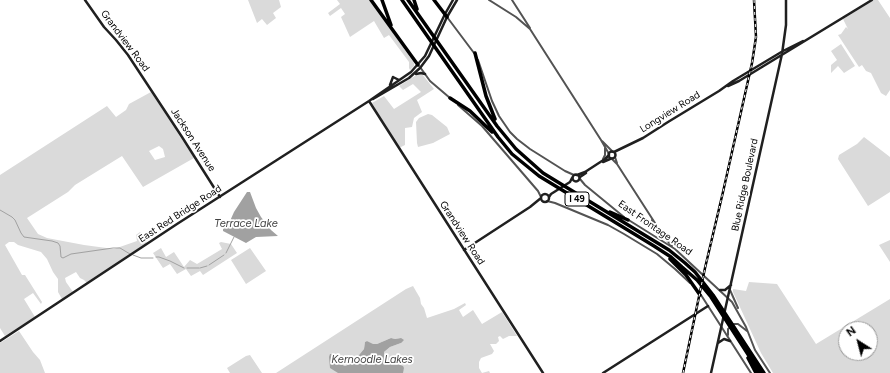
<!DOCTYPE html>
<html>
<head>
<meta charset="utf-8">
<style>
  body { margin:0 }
  #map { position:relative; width:890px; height:373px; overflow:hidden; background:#fff; font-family:Figtree,sans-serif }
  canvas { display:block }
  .north { position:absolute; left:838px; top:321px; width:40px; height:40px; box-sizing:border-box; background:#fff; border:1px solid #999; border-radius:50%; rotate:324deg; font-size:11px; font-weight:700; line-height:16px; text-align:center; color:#000 }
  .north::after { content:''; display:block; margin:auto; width:14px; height:18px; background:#000; clip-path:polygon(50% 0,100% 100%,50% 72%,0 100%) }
</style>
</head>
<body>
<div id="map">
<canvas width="890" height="373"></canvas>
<div class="north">N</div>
</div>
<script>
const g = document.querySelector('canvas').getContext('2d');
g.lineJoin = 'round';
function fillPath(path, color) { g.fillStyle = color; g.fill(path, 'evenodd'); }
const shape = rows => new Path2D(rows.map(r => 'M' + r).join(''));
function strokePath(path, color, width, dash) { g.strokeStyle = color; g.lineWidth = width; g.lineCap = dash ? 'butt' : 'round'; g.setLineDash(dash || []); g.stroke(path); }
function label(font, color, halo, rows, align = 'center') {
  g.font = font + ' Figtree,sans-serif'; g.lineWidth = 3.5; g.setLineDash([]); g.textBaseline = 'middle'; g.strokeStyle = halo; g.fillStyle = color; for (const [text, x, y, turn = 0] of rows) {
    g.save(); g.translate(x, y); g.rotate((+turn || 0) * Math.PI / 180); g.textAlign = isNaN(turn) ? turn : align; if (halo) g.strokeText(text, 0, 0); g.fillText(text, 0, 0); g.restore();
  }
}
fillPath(shape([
  [248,0,279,0,281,7,273,13,276,18,267,25,262,19,257,23],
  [337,0,370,0,414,63,414,66,410,70,409,68,409,62,389,35,384,38,374,21,350,37,341,17,345,14,341,8,330,16,328,13,340,4],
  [874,0,878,0,890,18,890,90,886,96,881,93,871,73,866,71,862,65,859,67,838,35,841,34,846,27,848,29,843,19],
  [841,44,855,66,844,73,838,66,831,73,831,65,837,60,831,51],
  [418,74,422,74,434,89,417,100,422,112,414,118,412,127,405,128,405,145,399,148,372,103,384,96,394,109,421,92,413,84,403,90,399,86],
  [151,92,194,158,143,187,122,156,75,185,68,192,27,218,38,234,47,238,84,245,114,249,137,241,136,235,140,232,147,243,87,283,84,280,80,278,76,272,65,278,66,282,73,292,62,299,58,292,58,279,53,272,47,259,41,252,18,245,14,242,9,242,5,245,22,275,25,275,42,302,41,304,33,293,24,299,35,317,5,336,0,328,0,175,107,106,116,117,126,110,129,104],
  [159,146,163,149,165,157,155,160,149,151],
  [428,114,432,115,447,127,450,134,433,143,418,147,417,143,416,122,419,118],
  [864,137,890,157,890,192,868,206,838,159,839,155,857,144],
  [890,240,890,262,879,245],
  [221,242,231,244,237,253,203,275,200,271,191,276,186,269,177,274,170,264,163,268,153,253,161,248,166,257,174,252,184,267,190,260,197,264,222,249,219,243],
  [250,248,266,271,246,284,231,260],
  [749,282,777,284,816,344,890,299,890,373,773,373,761,353,733,292,733,289,746,291],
  [846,329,870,329,870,353,846,353],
  [413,286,420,298,421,304,424,308,427,318,454,309,465,303,466,305,459,310,463,317,473,310,482,324,502,312,517,336,509,336,503,339,500,336,498,337,499,341,496,344,490,344,494,351,492,354,481,358,479,362,479,368,482,373,489,371,490,373,402,373,404,368,389,361,386,358,384,355,384,352,390,347,401,343,401,338,395,339,391,338,377,344,372,344,367,341,365,342,364,349,359,355,350,364,345,366,337,363,338,373,276,373,406,289],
  [19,331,33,352,40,360,45,373,0,373,0,343],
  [250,355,262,373,230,373,227,368,246,356]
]), '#dadada');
fillPath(shape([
  [247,192,250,192,256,208,261,217,271,230,278,236,256,237,246,243,223,231,223,229,230,221,234,212],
  [391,338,395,339,401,338,404,340,401,343,390,347,384,352,384,355,386,358,389,361,403,366,404,368,403,373,338,373,330,368,329,357,330,354,332,354,333,355,338,363,345,366,350,364,359,355,364,349,365,342,367,341,373,344,377,344]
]), '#a1a1a1');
strokePath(shape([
  [0,210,12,217,15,220,21,233,24,237,52,241,58,243,60,246,61,257,63,258,71,254,113,248,120,248,130,254],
  [226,253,234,237],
  [133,255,141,258,153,258],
  [156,257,159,257,170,261,184,268],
  [209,265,224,255],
  [187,268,199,268],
  [200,268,207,266]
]), '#a1a1a1', 1);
strokePath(shape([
  [489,0,516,17,530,29,601,140,609,154],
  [512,0,530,28],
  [447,17,474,53],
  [478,60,492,101,499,116,510,132,517,139,530,149,565,171,574,175],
  [420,67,430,81,450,98],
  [458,105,482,126,538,191,541,197],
  [602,141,613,152],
  [615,157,617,163],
  [603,159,605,155,605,148],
  [612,159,617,164,664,237,672,246],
  [580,179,585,185,624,217],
  [547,201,555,203,608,225,624,234,657,254,675,269,690,283],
  [627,219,675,249,732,302,746,327,755,350,770,373],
  [652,220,654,231,656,232,658,229],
  [730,290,738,308],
  [701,295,751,373],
  [728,335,728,329,734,324,738,324,747,331]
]), '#535353', 2);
strokePath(shape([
  [85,0,104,27,116,40,128,55,182,137,220,197],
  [416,74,421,73,425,74],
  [390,85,393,77,399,80],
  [728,86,739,81,872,0],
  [373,99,409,78,420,68,429,56,447,17,457,0],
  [369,101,543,373],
  '608.5 155a3.5 3.5 0 1 1 7 0a3.5 3.5 0 1 1-7 0Z',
  [614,152,643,138,668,122,719,91,733,81,783,51,803,41],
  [603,162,610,159],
  '572.5 178a3.5 3.5 0 1 1 7 0a3.5 3.5 0 1 1-7 0Z',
  [577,175,585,172,605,159,609,155],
  [580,177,586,173],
  '541 198a4 4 0 1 1 8 0a4 4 0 1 1-8 0Z',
  [549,197,551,194,570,182,572,178],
  [464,250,530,207,541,198],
  [720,290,725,290,731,285],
  [0,341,177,224,369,101,411,72,425,56,445,14,453,0],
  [718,343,724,339,730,341],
  [603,373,708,306],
  [711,373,782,54,786,25,786,0]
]), '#202020', 2.5);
strokePath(shape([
  [371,0,418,65],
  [382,0,391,25],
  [402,0,498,137,512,154,539,176,654,246,671,257,682,267,697,280,711,297,760,373],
  [408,0,497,126,516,149,543,173,669,250,685,263,695,272,713,295,764,373],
  [414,0,417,9],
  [434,0,447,17],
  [475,53,486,96,495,119],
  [450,98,470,111,492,132],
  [610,212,628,220],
  [670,259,686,275,700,295],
  [748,358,756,373]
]), '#000', 3.5);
const rail = shape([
  [683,373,705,268,723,192,752,63,756,37,754,0]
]);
strokePath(rail, '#000', 2.5);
strokePath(rail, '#fff', 1, [3]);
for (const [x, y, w] of [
  [577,199,24]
]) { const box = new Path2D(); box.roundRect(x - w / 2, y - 7, w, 14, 3); g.fillStyle = '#fff'; g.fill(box); strokePath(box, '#000', 1); }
label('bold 9px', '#000', null, [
  ["I 49",577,199]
]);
label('10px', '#000', '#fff', [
  ["Grandview Road",125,41,53],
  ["Longview Road",670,112,-32],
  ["Jackson Avenue",193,140,57],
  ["Blue Ridge Boulevard",745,185,-78],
  ["East Red Bridge Road",180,214,-33],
  ["East Frontage Road",655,228,35],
  ["Grandview Road",462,233,57]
]);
label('italic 11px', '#424242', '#fff', [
  ["Terrace Lake",246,224],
  ["Kernoodle Lakes",372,360]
]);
</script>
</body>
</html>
